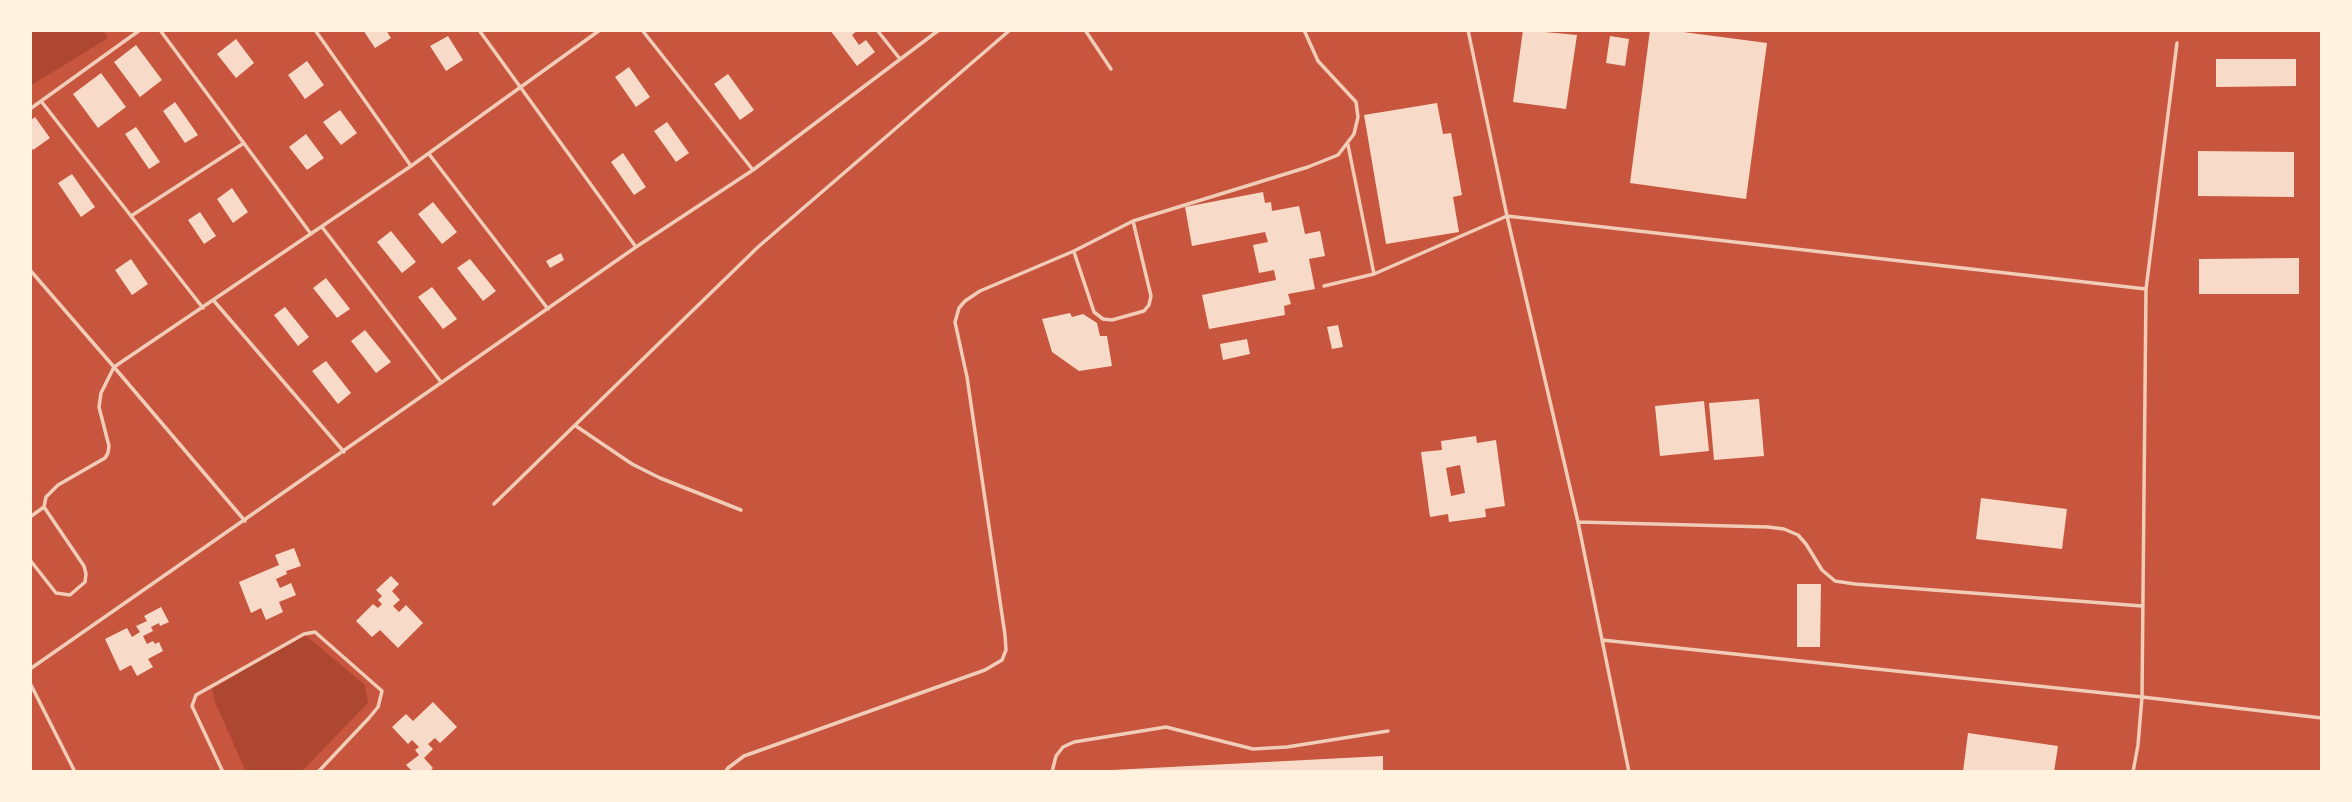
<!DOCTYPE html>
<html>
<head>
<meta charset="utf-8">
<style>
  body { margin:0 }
  #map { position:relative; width:2352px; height:802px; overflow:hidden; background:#c8553d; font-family:"Fira Sans",sans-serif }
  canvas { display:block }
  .frame { position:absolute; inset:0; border:32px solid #fff3e0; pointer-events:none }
</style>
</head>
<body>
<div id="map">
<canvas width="2352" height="802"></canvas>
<div class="frame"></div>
</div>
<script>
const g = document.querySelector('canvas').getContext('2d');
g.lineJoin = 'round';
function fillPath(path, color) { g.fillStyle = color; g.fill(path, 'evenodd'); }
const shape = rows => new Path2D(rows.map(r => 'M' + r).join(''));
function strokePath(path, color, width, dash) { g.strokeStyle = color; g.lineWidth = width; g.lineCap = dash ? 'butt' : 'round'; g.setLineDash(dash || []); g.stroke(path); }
fillPath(shape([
  [30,30,102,30,108,38,30,86],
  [304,634,365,685,368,703,301,772,246,772,215,702,212,689]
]), '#ae4732');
fillPath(shape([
  [363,30,386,30,391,38,375,48],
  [830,30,858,30,852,35,859,45,866,40,875,52,857,66],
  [1523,30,1577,35,1566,109,1513,102],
  [1650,30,1668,30,1767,43,1746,199,1630,183],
  [448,36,463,60,446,71,430,46],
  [1610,36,1629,39,1625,66,1606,63],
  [236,39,254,63,236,78,217,54],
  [136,45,162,80,140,97,114,62],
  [2216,59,2296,59,2296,86,2216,87],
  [307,61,324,85,305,99,288,75],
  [629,67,650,97,636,107,615,77],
  [101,73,126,107,98,128,73,94],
  [728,74,754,110,740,120,714,84],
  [175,102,198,135,185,143,163,111],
  [1437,103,1443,134,1451,133,1462,195,1453,197,1459,232,1386,244,1364,115],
  [340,110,357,133,341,145,323,122],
  [35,117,50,138,33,150,30,145,30,121],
  [667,122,689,153,676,162,654,131],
  [136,127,160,162,149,169,125,134],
  [306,134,324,158,307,170,289,147],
  [2198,151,2294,152,2294,197,2198,196],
  [623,153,646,187,634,195,611,162],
  [72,174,95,207,81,217,58,183],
  [232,188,248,212,233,223,217,199],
  [1263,192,1265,203,1271,202,1272,211,1299,206,1305,234,1320,231,1325,256,1309,259,1315,289,1288,294,1291,304,1284,306,1285,315,1209,329,1202,295,1276,280,1274,270,1259,273,1253,245,1268,242,1265,232,1192,246,1185,207],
  [433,202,457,232,442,244,418,214],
  [200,212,216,236,204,244,188,220],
  [391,231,416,262,402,273,377,242],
  [561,253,564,260,550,268,546,261],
  [2299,258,2299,294,2199,294,2199,259],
  [131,259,148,284,132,295,115,270],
  [470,259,496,291,483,301,457,268],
  [326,278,350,309,337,318,313,288],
  [432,287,457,319,443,329,418,297],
  [285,307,309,337,298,346,274,315],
  [1070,313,1072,317,1083,314,1097,323,1100,336,1107,336,1112,366,1079,371,1052,352,1042,319],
  [1338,325,1343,347,1332,349,1327,327],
  [365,330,391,362,376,373,351,341],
  [1247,339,1250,354,1223,360,1220,344],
  [326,361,351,393,338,404,312,371],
  [1759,399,1764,456,1714,460,1709,403],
  [1704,401,1709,451,1660,456,1655,406],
  [1476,436,1477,443,1496,440,1505,506,1485,509,1486,517,1449,522,1448,514,1430,517,1421,452,1442,450,1441,441],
  [1460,465,1465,493,1451,496,1446,468],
  [1981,498,2067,509,2062,549,1976,539],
  [294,548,301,566,286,571,287,574,276,579,280,588,291,583,296,595,279,602,283,612,266,620,261,608,251,613,239,582,279,565,275,555],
  [391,576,399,584,392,591,400,600,393,606,399,612,406,605,423,623,398,648,380,630,372,637,356,621,373,604,378,608,382,604,378,600,382,596,376,590],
  [1797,584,1821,584,1820,647,1797,647],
  [161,607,169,622,160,626,159,623,151,627,153,631,143,636,147,644,153,641,155,644,159,642,163,651,148,659,153,667,137,676,131,665,120,671,105,639,127,628,132,637,140,632,136,626,147,621,144,616],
  [433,702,457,727,440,743,435,738,428,744,433,749,424,758,433,768,429,772,413,772,406,765,419,755,415,750,419,747,412,740,408,744,392,727,406,714,413,721],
  [1968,733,2058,746,2054,772,1963,772],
  [1383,756,1383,772,1112,772,1112,770]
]), '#f7dbc8');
strokePath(shape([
  [160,30,311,234],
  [315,30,411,166],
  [479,30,636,247],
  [642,30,753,170],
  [877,30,900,59],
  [1085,30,1111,69],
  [1468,30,1507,216,2146,289],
  [2177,43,2146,289,2142,697,2322,718],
  [41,101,203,308],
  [30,109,140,30],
  [1348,145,1374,274],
  [429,154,548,309],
  [131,216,244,143],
  [322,227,441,382],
  [1074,252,1094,312,1103,319,1112,320,1144,311,1149,305,1151,296,1133,221],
  [30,270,114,367,101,393,99,407,109,446,108,453,105,458,58,485,46,497,44,507,30,517],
  [1324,286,1374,274,1507,216,1578,522,1768,527,1784,529,1798,535,1806,544,1822,570,1835,581,1855,584,2142,606],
  [214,301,344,452],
  [576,426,632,464,660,478,741,510],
  [494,504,758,247,1010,30],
  [245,521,114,367,411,166,600,30],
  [1578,522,1629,772],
  [30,560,56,593,70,595,85,582,86,574,84,566,44,507],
  [1602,640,2142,697,2138,745,2133,772],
  [30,669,636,247,753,170,939,30],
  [30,683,75,772],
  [223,772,192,706,196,695,304,634,315,632,382,691,378,707,369,718,318,772],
  [725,772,728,768,744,756,985,670,1002,660,1006,650,1005,635,967,377,955,322,959,308,965,301,980,291,1074,251,1133,221,1308,167,1338,155,1354,134,1358,117,1356,102,1318,61,1304,30],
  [1052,772,1056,756,1063,747,1074,742,1166,727,1253,749,1287,747,1388,731]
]), '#f1ccb7', 3.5);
</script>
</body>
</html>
